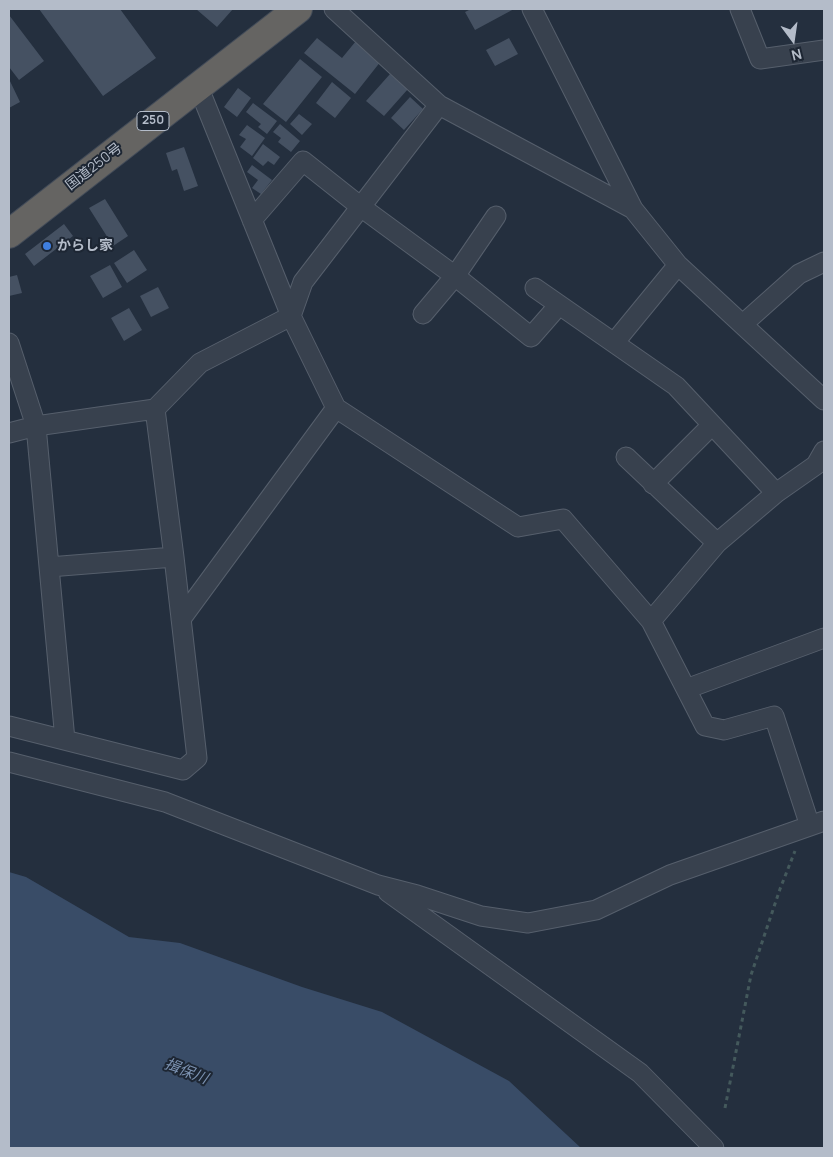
<!DOCTYPE html>
<html>
<head>
<meta charset="utf-8">
<style>
  body { margin:0 }
  #map { position:relative; width:833px; height:1157px; overflow:hidden; background:#242f3e; font-family:Manrope,sans-serif }
  canvas { display:block }
  .frame { position:absolute; inset:0; border:10px solid #b4bcc9; pointer-events:none }
  .north { position:absolute; left:768px; top:15px; width:50px; height:50px; -webkit-text-stroke:4px #1d2633; paint-order:stroke; rotate:166deg; font-size:14px; font-weight:700; line-height:20px; text-align:center; color:#b4bcc9 }
  .north::after { content:''; display:block; margin:auto; width:18px; height:22px; background:#b4bcc9; clip-path:polygon(50% 0,100% 100%,50% 72%,0 100%) }
</style>
</head>
<body>
<div id="map">
<canvas width="833" height="1157"></canvas>
<div class="frame"></div>
<div class="north">N</div>
</div>
<script>
const g = document.querySelector('canvas').getContext('2d');
g.lineJoin = 'round';
function fillPath(path, color) { g.fillStyle = color; g.fill(path, 'evenodd'); }
const shape = rows => new Path2D(rows.map(r => 'M' + r).join(''));
function strokePath(path, color, width, dash) { g.strokeStyle = color; g.lineWidth = width; g.lineCap = dash ? 'butt' : 'round'; g.setLineDash(dash || []); g.stroke(path); }
function label(font, color, halo, rows, align = 'center') {
  g.font = font + ' Manrope,"Noto Sans JP",sans-serif'; g.lineWidth = 4; g.setLineDash([]); g.textBaseline = 'middle'; g.strokeStyle = halo; g.fillStyle = color; for (const [text, x, y, turn = 0] of rows) {
    g.save(); g.translate(x, y); g.rotate((+turn || 0) * Math.PI / 180); g.textAlign = isNaN(turn) ? turn : align; if (halo) g.strokeText(text, 0, 0); g.fillText(text, 0, 0); g.restore();
  }
}
fillPath(shape([
  [9,872,26,877,129,937,180,943,302,987,382,1012,509,1081,581,1148,9,1148]
]), '#394c67');
fillPath(shape([
  [39,9,120,9,156,58,103,96],
  [196,9,233,9,217,27],
  [471,9,514,9,475,30,465,12],
  [9,15,44,61,19,80,9,67],
  [317,38,342,58,356,41,381,61,355,94,304,53],
  [509,38,518,54,495,66,486,50],
  [300,59,322,77,286,122,263,104],
  [390,74,408,89,384,116,366,101],
  [9,79,20,102,9,108],
  [332,82,351,98,335,118,316,103],
  [238,88,251,98,237,117,224,107],
  [410,97,423,109,404,130,391,118],
  [253,103,277,121,267,134,258,127,261,124,246,112],
  [299,114,312,124,302,135,290,124],
  [280,124,300,141,291,152,278,142,281,138,273,132],
  [247,125,265,138,252,156,240,147,246,139,239,135],
  [263,144,280,157,274,165,268,161,263,166,253,158],
  [184,147,198,186,184,191,177,169,172,171,166,153],
  [252,165,272,180,261,194,252,188,258,180,247,172],
  [105,199,128,236,113,246,89,208],
  [64,224,73,236,34,266,25,254],
  [134,250,147,270,127,283,114,263],
  [110,265,122,287,103,298,90,276],
  [17,275,22,293,9,296,9,277],
  [158,287,169,308,151,317,140,296],
  [129,308,142,330,124,341,111,318]
]), '#455162');
const minor = shape([
  [334,9,439,105,633,209],
  [532,9,633,209,678,265,824,400],
  [740,9,760,59,824,50],
  [198,86,291,316,336,408,518,527,563,519,651,621,705,726,724,730,774,716,810,826],
  [252,220,303,161,361,207,455,276,531,337,559,305],
  [535,288,676,386,776,493],
  [423,314,455,276,496,216],
  [743,324,799,274,824,262],
  [9,343,36,426,65,740],
  [614,343,678,265],
  [9,433,36,426,155,409,200,363,291,316,303,282,439,105],
  [626,457,717,543],
  [653,484,712,425],
  [49,567,174,557],
  [181,619,336,408],
  [651,621,717,543,776,493,816,465,824,451],
  [686,689,824,638],
  [9,726,183,770,197,758,174,557,155,409],
  [9,762,165,802,378,885,417,895,481,916,528,923,596,910,670,875,824,821],
  [388,892,640,1073,714,1148]
]);
const trunk = shape([
  [9,234,298,9]
]);
strokePath(minor, '#565f6c', 21);
strokePath(trunk, '#434c59', 30);
strokePath(shape([
  [725,1108,751,975,780,889,795,851]
]), '#44595c', 3, [4, 4]);
strokePath(minor, '#38414e', 19);
strokePath(trunk, '#656462', 28);
for (const [x, y, r, color] of [
  [47,246,5,"#3f7fe0"]
]) { const dot = new Path2D(); dot.arc(x, y, r, 0, 2 * Math.PI); g.fillStyle = color; g.fill(dot); strokePath(dot, '#1d2633', 2); }
for (const [x, y, w] of [
  [153,121,32]
]) { const box = new Path2D(); box.roundRect(x - w / 2, y - 9.5, w, 19, 4); g.fillStyle = '#1d2633'; g.fill(box); strokePath(box, '#b4bcc9', 1); }
label('bold 12px', '#b4bcc9', null, [
  ["250",153,121]
]);
label('14px', '#b4bcc9', '#1d2633', [
  ["国道250号",94,167,-38]
]);
label('bold 14px', '#b4bcc9', '#1d2633', [
  ["からし家",57,246]
], 'left');
label('italic 15px', '#7c92b1', '#1d2633', [
  ["揖保川",186,1072,21]
]);
</script>
</body>
</html>
